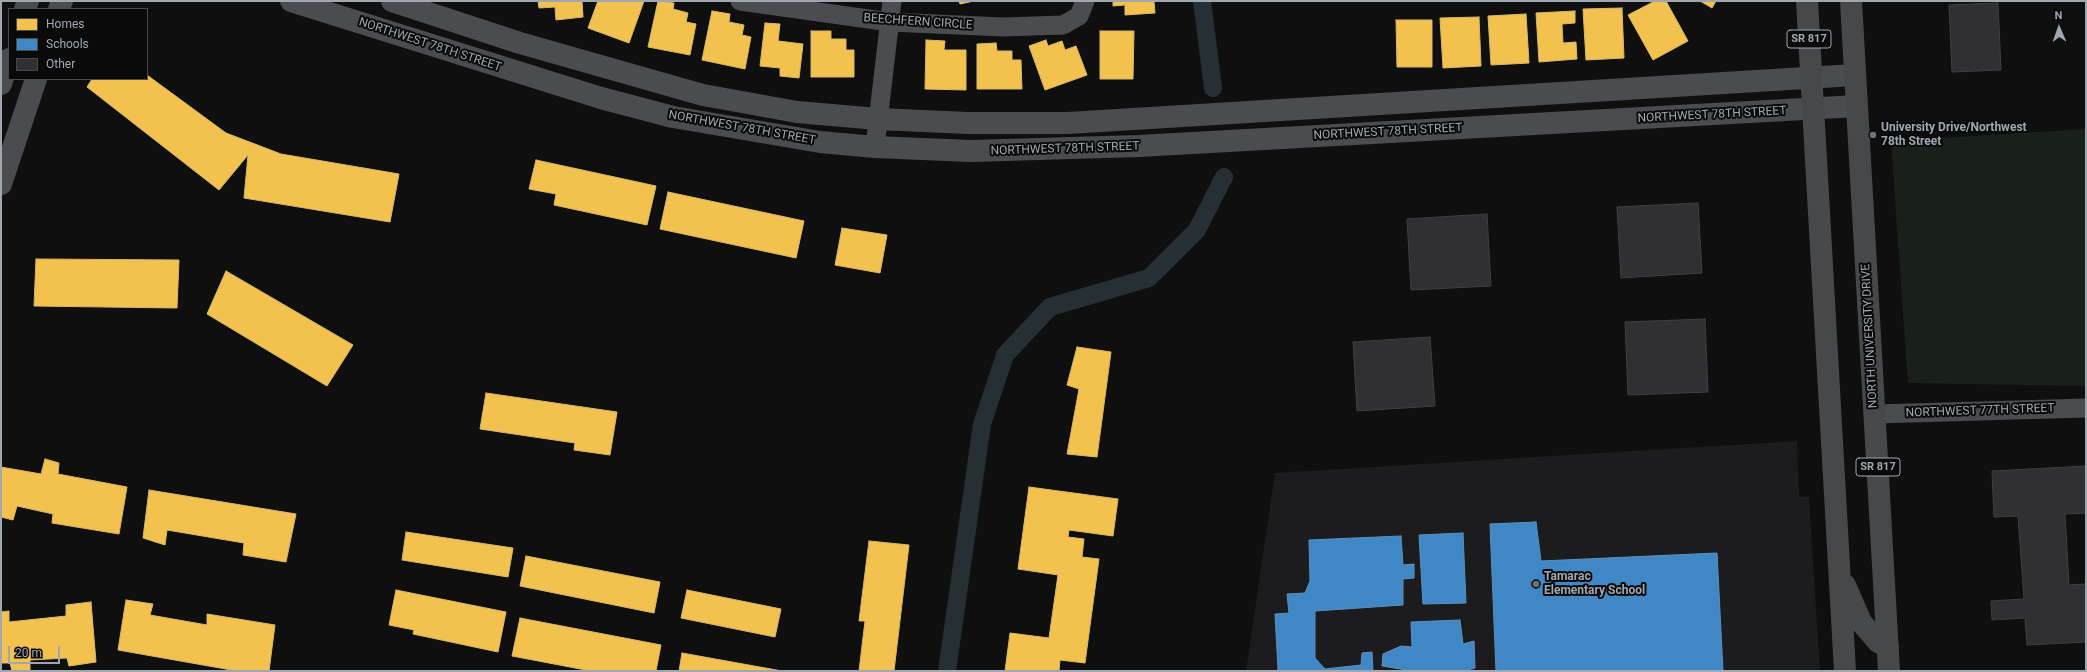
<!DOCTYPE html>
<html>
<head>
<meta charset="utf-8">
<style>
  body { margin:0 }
  #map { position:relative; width:2087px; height:672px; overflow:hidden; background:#0f0f10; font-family:Roboto,sans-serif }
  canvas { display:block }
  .frame { position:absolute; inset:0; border:2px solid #9fa7b1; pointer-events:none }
  .legend { position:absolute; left:8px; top:8px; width:140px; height:72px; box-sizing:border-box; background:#0a0a0b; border:1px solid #46494d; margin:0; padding:5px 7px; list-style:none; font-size:12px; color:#9fa7b1 }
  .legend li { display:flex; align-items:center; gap:8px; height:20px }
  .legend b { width:20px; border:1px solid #46494d }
  .north { position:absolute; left:2039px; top:8px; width:40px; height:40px; -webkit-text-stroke:3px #0a0a0b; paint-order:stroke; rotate:358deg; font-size:11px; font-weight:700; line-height:16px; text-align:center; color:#9fa7b1 }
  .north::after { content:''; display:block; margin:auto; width:14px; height:18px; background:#9fa7b1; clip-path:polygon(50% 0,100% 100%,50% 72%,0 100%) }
  .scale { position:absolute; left:8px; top:646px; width:52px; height:18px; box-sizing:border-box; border:2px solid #9fa7b1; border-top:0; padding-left:5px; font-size:12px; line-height:14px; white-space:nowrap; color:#9fa7b1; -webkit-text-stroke:3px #0a0a0b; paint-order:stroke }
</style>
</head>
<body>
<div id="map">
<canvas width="2087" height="672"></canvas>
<div class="frame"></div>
<ul class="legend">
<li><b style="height:11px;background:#f2c14e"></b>Homes</li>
<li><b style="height:11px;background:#3f88c5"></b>Schools</li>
<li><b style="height:11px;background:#303032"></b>Other</li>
</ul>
<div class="north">N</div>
<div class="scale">20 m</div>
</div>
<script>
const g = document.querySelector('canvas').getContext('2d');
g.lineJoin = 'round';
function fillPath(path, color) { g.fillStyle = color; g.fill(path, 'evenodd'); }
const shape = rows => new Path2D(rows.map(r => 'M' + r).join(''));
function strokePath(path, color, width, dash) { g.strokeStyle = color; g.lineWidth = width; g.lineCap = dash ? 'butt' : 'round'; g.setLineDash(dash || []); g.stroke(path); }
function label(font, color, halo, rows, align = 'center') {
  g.font = font + ' Roboto,sans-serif'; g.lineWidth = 4; g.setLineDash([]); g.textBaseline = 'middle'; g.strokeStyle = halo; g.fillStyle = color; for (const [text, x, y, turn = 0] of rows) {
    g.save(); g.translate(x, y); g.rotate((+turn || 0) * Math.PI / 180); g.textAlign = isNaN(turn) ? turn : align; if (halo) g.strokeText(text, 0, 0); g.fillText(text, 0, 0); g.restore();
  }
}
fillPath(shape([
  [1797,441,1799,496,1809,497,1820,671,1246,671,1275,473]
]), '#1c1c1e');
fillPath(shape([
  [2086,129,2086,386,1908,383,1891,141]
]), '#19201a');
const homes = shape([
  [538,1,582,1,583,17,556,20,555,7,539,8,538,1],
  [598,1,644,1,629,43,588,28,598,1],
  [658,1,674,3,673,9,688,13,686,22,696,24,690,55,648,47,658,1],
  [959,1,974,1,960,4,959,1],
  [1113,1,1154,1,1155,13,1125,15,1125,5,1113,6,1113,1],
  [1655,1,1666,1,1688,41,1653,60,1628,15,1655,1],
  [1700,1,1716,1,1712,8,1700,1],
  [1622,8,1624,58,1586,60,1583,9,1622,8],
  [712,11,730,14,729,22,744,25,742,35,751,37,745,69,702,60,712,11],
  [1575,11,1575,23,1562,24,1563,43,1576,42,1577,59,1539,62,1536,13,1575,11],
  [1526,14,1529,63,1491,65,1488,16,1526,14],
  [1479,17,1481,66,1443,68,1440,18,1479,17],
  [1396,20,1432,20,1432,67,1397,67,1396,20],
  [765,23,780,24,778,41,803,44,799,78,780,76,780,68,760,66,765,23],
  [811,31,831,31,831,39,846,39,846,50,854,50,854,77,811,77,811,31],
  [1100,31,1134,31,1133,79,1100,79,1100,31],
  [926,40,945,41,944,50,966,50,966,90,925,89,926,40],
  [1046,40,1048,46,1062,41,1065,50,1076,46,1087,75,1045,90,1029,46,1046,40],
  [996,43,997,51,1012,51,1012,60,1021,60,1022,89,977,89,977,44,996,43],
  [147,75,226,133,281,154,399,174,390,222,244,198,248,155,219,190,87,87,92,79,147,79,147,75],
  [536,160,656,186,647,225,554,205,556,194,529,189,536,160],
  [668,192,804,221,796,258,660,229,668,192],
  [842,228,887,235,880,273,835,265,842,228],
  [36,259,179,260,177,308,34,306,36,259],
  [226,271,353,345,327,386,207,314,226,271],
  [1077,347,1111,352,1097,457,1067,454,1079,389,1067,385,1077,347],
  [486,393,617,412,610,455,574,450,575,443,480,429,486,393],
  [45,459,59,463,58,474,127,487,119,534,52,523,53,514,17,506,13,520,1,517,1,467,41,474,45,459],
  [1029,487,1118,499,1113,536,1069,530,1068,537,1084,539,1082,557,1099,559,1085,663,1060,660,1059,671,1005,671,1010,633,1049,638,1058,575,1018,569,1029,487],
  [149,490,296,514,286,562,243,555,244,543,167,530,165,545,143,538,149,490],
  [406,532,513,548,508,577,402,560,406,532],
  [869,541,909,545,894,671,859,671,865,621,859,621,869,541],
  [526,556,660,582,654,613,520,586,526,556],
  [396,590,506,612,498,652,413,634,414,630,389,625,396,590],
  [687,590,781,609,775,637,681,618,687,590],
  [126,600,153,604,150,615,207,625,207,614,275,625,269,671,237,671,118,650,126,600],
  [91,602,96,662,69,666,67,658,30,660,30,671,12,671,10,663,1,663,1,612,9,611,9,622,66,616,66,605,91,602],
  [520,618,661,645,656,671,591,671,512,656,520,618],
  [682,653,782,671,679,671,682,653]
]);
fillPath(homes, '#f2c14e');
strokePath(homes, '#d9b96c', 1);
const schools = shape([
  [1536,522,1541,561,1717,553,1723,671,1496,671,1490,524,1536,522],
  [1463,533,1466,603,1423,604,1419,535,1463,533],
  [1401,536,1403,565,1414,564,1414,578,1403,579,1403,605,1315,611,1315,658,1325,669,1361,665,1362,653,1372,652,1373,671,1277,671,1278,669,1275,614,1289,613,1287,594,1305,593,1310,581,1309,540,1401,536],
  [1460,620,1463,644,1474,641,1475,668,1464,671,1413,671,1382,666,1383,654,1401,646,1412,647,1411,622,1460,620]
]);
fillPath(schools, '#3f88c5');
strokePath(schools, '#5c91bf', 1);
strokePath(shape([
  [1202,1,1213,88],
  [947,671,982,424,1005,355,1050,307,1149,278,1197,230,1224,177]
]), '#263034', 18);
const building = shape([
  [1998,3,2001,70,1952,72,1949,5,1998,3],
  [1698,203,1702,273,1621,278,1617,207,1698,203],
  [1487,214,1491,286,1411,290,1407,219,1487,214],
  [1705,319,1708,392,1628,395,1625,322,1705,319],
  [1430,337,1435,406,1357,411,1353,342,1430,337],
  [2086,466,2086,513,2065,514,2069,585,2086,584,2086,642,2027,645,2025,618,1992,620,1991,601,2024,599,2018,516,1994,517,1992,471,2086,466]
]);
fillPath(building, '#303032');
strokePath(building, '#3e4044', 1);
strokePath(shape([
  [740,1,890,22,1003,27,1063,25,1079,16,1085,1],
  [875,147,892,1],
  [1875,414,2086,408]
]), '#4a4c4f', 19);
strokePath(shape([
  [291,1,601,98,673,117,820,142,875,147,971,151,1139,146,1857,106],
  [392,1,520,43,703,95,797,112,878,119,968,123,1068,123,1855,75],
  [25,9,28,1],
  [59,9,62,1],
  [1,84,9,59],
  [1,184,36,79]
]), '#4a4c4f', 22);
strokePath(shape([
  [1807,1,1845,671],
  [1851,1,1889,671],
  [1845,585,1861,622,1878,642,1888,647]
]), '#46484a', 22);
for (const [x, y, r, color] of [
  [1873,135,4,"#6d7279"],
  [1536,584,4,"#6d7279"]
]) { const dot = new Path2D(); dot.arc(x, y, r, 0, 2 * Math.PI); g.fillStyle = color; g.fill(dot); strokePath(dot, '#0a0a0b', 1.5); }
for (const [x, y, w] of [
  [1809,39,44],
  [1878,467,44]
]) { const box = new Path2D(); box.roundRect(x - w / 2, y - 9, w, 18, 3); g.fillStyle = '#0a0a0b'; g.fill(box); strokePath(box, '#9fa7b1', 1); }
label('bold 11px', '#9fa7b1', null, [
  ["SR 817",1809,39],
  ["SR 817",1878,467]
]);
label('12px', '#9fa7b1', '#0a0a0b', [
  ["BEECHFERN CIRCLE",918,22,4],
  ["NORTHWEST 78TH STREET",430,45,18],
  ["NORTHWEST 78TH STREET",1712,115,-3],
  ["NORTHWEST 78TH STREET",742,128,10],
  ["NORTHWEST 78TH STREET",1388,132,-3],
  ["NORTHWEST 78TH STREET",1065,149,-2],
  ["NORTH UNIVERSITY DRIVE",1870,336,-93],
  ["NORTHWEST 77TH STREET",1980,411,-2]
]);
label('bold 12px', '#9fa7b1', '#0a0a0b', [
  ["University Drive/Northwest",1881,128],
  ["78th Street",1881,142],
  ["Tamarac",1544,577],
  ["Elementary School",1544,591]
], 'left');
</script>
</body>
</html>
